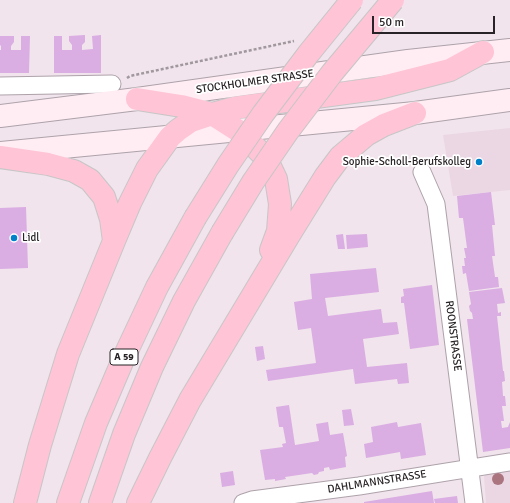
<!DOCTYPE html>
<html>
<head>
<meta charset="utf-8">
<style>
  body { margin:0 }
  #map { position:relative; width:510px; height:503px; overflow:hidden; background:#f1e4ec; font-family:Signika,sans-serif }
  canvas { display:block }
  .scale { position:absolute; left:372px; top:16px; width:123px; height:18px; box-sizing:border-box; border:2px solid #282326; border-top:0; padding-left:5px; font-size:12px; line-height:14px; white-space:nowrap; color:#282326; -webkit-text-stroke:3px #fff; paint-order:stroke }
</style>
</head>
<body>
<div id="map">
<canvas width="510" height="503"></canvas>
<div class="scale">50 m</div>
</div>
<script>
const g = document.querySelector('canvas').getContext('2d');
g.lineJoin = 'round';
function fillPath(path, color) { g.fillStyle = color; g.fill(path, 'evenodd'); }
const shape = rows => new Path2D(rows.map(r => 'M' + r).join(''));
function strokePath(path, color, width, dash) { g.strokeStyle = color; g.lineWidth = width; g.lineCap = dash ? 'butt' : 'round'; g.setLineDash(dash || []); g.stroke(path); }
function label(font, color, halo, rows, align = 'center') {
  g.font = font + ' Signika,sans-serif'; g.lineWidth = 3.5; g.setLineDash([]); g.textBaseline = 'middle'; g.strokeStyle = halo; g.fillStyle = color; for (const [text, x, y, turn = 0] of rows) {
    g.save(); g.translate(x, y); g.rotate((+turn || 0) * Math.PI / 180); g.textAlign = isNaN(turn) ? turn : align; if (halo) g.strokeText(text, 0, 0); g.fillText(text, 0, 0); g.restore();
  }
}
fillPath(shape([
  [510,128,510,190,453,196,443,135],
  [510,470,510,503,486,503,484,476,489,473]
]), '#ebd7e4');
fillPath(shape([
  [85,35,85,42,82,45,82,50,93,49,92,36,101,35,101,73,54,73,54,36,62,36,62,50,72,50,72,45,69,41,69,36],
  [0,36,14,36,14,42,11,46,11,50,21,50,21,36,30,36,29,73,0,73,0,50,1,50,1,46,0,45],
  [491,192,495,225,492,225,495,256,492,256,495,277,498,277,499,287,469,291,466,273,463,274,462,266,465,266,464,258,466,258,464,248,467,248,463,218,459,218,457,196],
  [26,207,28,268,0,269,0,208],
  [343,234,345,249,338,249,336,235],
  [367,234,368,247,347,249,346,235],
  [376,268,379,292,325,298,328,316,381,309,383,323,397,322,399,334,363,339,367,367,407,363,409,383,398,384,397,379,355,384,353,369,268,381,266,370,316,363,311,328,298,330,294,302,312,299,310,274],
  [432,285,439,345,410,349,404,303,401,303,401,297,404,296,403,289],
  [502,288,505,303,497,304,498,313,501,312,501,316,497,316,503,371,504,371,505,381,502,382,503,396,505,396,506,406,502,406,504,421,501,421,502,428,508,427,510,422,510,448,483,452,467,319,473,319,472,313,470,311,469,306,471,304,469,292],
  [263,346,265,359,257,361,255,347],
  [289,405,295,445,319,441,316,424,328,422,330,435,343,433,347,456,345,457,346,467,330,470,329,467,324,468,324,471,319,472,318,474,314,475,312,473,285,477,286,479,275,481,275,479,265,480,260,450,283,447,282,444,286,443,283,427,279,427,276,407],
  [351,409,354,425,344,426,342,410],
  [397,422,398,427,421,423,426,455,401,459,400,452,366,458,364,444,373,442,371,427],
  [233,471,235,485,222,487,220,473],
  [432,491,434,503,364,503,364,502],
  [457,496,458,503,435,503,434,499]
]), '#daade3');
const street = shape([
  [0,86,112,84],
  [422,172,436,204,474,503],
  [243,503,252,500,359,486,510,462]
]);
const secondary = shape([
  [0,116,137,99,408,61,510,50],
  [1,153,415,113,510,100]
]);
const highway = shape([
  [137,99,181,106,212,114,237,130,251,143,266,158,276,179,280,204,278,231,271,250],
  [0,157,48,164,74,171,90,180,104,197,111,219,114,241],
  [25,503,40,445,68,354,114,241,130,203,147,169,170,137,178,130,191,121,212,114,234,108,375,89,450,70,483,52],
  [68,503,96,423,125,355,157,287,195,218],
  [100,503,124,434,152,367,184,301,222,233],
  [138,503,160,458,190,400,289,235,325,177,340,157,366,135,384,125,415,113]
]);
strokePath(street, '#aea2aa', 19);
strokePath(secondary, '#aea2aa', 24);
strokePath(highway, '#c7c6c7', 24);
strokePath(shape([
  [127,78,130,76,294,41]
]), '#a1989e', 2.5, [3, 2]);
strokePath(street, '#fff', 17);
strokePath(secondary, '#ffedf3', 22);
strokePath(highway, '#ffc4d6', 22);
const highwayBridge = shape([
  [195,218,228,165,263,114,309,53,352,0],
  [222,233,253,182,288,131,332,73,393,0]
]);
strokePath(highwayBridge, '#c7c6c7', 24, []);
strokePath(highwayBridge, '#ffc4d6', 22);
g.fillStyle = '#ab7580';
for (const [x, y] of [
  [498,479]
]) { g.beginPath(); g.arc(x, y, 6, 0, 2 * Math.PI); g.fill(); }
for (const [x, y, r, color] of [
  [479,162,4,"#0080c8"],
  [14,238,4,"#0080c8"]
]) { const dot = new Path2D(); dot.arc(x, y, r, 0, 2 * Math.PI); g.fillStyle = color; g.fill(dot); strokePath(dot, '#fff', 1.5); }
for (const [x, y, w] of [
  [124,357,28]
]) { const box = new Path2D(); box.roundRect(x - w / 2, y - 8, w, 16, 3); g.fillStyle = '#fff'; g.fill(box); strokePath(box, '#282326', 1); }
label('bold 10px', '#282326', null, [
  ["A 59",124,357]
]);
label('11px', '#282326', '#fff', [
  ["STOCKHOLMER STRASSE",255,82,-8],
  ["ROONSTRASSE",453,336,83],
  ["DAHLMANNSTRASSE",377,482,-9]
]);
label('11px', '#282326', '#fff', [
  ["Sophie-Scholl-Berufskolleg",471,162],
  ["Lidl",22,238,"left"]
], 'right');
</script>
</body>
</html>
